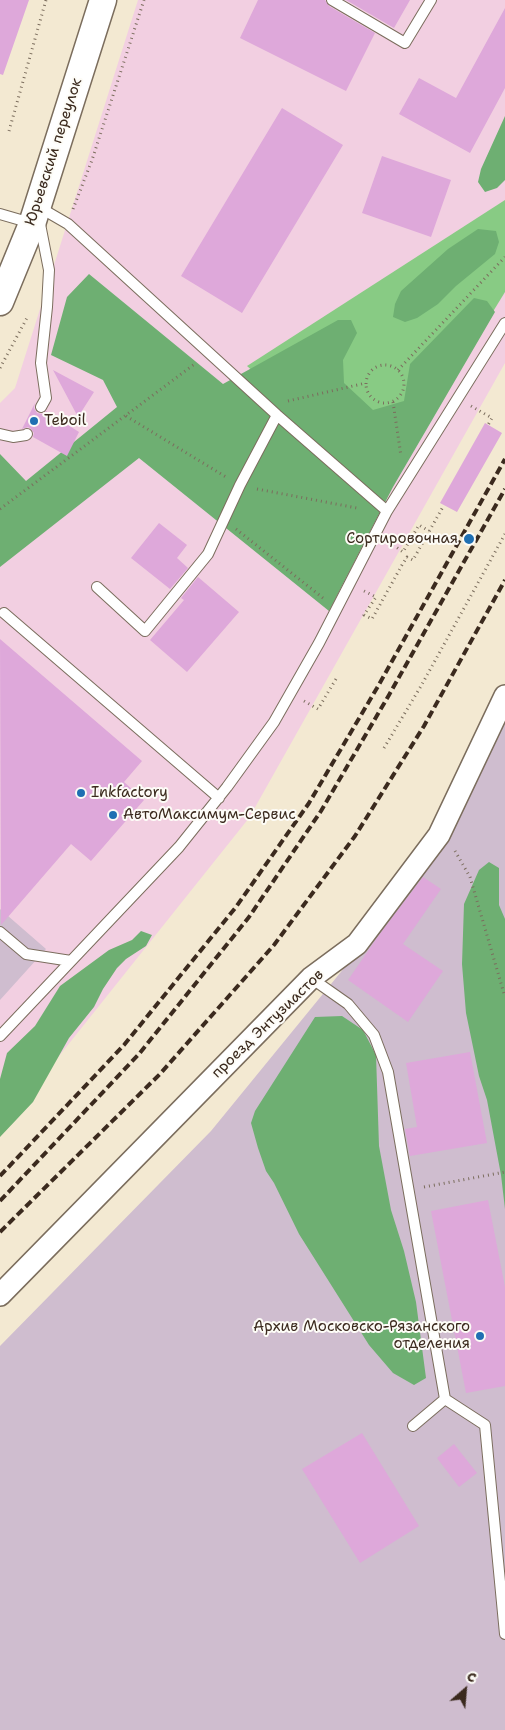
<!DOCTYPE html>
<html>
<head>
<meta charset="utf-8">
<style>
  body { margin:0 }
  #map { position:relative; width:505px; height:1730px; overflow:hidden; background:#f3e9d2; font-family:"Shantell Sans",sans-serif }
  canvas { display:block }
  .north { position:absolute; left:440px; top:1665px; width:50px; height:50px; -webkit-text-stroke:4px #fdfcf7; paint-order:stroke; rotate:27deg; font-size:14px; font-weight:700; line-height:20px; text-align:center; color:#3b2a1e }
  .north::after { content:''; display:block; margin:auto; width:18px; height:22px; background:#3b2a1e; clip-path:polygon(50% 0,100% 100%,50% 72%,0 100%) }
</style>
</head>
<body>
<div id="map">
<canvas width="505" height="1730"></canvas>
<div class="north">С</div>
</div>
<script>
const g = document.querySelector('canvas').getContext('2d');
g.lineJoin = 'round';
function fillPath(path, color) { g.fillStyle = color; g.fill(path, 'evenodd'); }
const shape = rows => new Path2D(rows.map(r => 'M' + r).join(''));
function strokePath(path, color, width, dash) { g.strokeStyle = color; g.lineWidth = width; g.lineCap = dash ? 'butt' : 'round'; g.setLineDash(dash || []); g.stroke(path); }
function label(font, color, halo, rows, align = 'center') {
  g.font = font + ' "Shantell Sans",sans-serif'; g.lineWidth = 4; g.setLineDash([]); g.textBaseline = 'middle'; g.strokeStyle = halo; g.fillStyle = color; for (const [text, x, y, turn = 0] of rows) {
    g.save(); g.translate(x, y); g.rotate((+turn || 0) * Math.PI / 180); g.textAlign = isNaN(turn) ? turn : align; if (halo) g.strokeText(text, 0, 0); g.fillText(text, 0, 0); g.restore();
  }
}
fillPath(shape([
  [138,0,505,0,505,363,249,818,0,1130,0,403,15,388]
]), '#f2cfe1');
fillPath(shape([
  [505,706,505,1730,0,1730,0,1346,211,1131,358,951],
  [0,909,46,949,0,1000]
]), '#cfbdcf');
fillPath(shape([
  [505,200,505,292,385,488,247,366]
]), '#88cb84');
fillPath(shape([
  [505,116,505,180,497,188,485,192,478,182,481,169],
  [478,229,496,231,499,242,495,254,456,286,438,304,417,318,405,322,393,317,395,304,401,291,448,249],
  [89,274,223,384,338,320,351,320,357,333,343,360,344,383,373,410,404,401,410,364,474,298,487,301,495,312,393,487,329,611,139,458,0,567,0,454,26,481,117,407,103,380,51,355,67,297],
  [489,862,499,868,499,905,505,919,505,1209,501,1175,487,1100,479,1076,466,1013,462,964,464,904,479,870],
  [141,931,152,935,146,946,126,959,117,968,103,989,94,1007,69,1038,33,1102,0,1137,0,1079,7,1053,35,1026,60,986,109,950,132,940],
  [342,1016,363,1030,376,1055,379,1146,391,1210,404,1251,416,1302,426,1378,414,1385,393,1373,369,1345,299,1234,274,1183,266,1171,258,1148,251,1123,255,1111,315,1017]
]), '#6eaf72');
fillPath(shape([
  [0,0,29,0,3,75,0,74],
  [258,0,325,0,329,6,375,33,346,91,240,38],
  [346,0,410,0,394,28],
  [505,8,505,88,470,153,399,114,419,78,456,98],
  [282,108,343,145,242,313,181,276],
  [382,156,451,180,431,237,362,213],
  [53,370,94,392,78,417],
  [35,403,34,408,37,413,42,414,46,411,79,432,67,456,33,437,34,433,31,429,28,427,22,429],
  [485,423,502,433,457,512,440,503],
  [159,523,187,545,177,558,188,568,170,589,131,558],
  [198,577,239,612,187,672,150,640,184,600,181,598],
  [0,639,142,761,124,782,144,800,91,861,71,844,1,925],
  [423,877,441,889,403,944,443,971,408,1022,348,980,379,935],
  [470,1052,487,1143,410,1156,405,1129,417,1127,406,1063],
  [488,1200,505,1287,505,1386,466,1393,431,1211],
  [362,1433,419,1526,360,1563,302,1469],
  [454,1444,477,1473,459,1487,437,1458]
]), '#dea8da');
const service = shape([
  [332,0,405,43,431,0],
  [0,214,31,223],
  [39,219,49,270,47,307,41,363,46,398,41,407],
  [0,434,13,437,26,435,27,434],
  [387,511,505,323],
  [97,587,145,631,208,554,240,485,277,415],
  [4,613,219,798],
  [0,932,26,954,71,961],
  [311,978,348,1004,374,1035,388,1072,445,1399,485,1425,505,1634],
  [0,1036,179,847,227,787,274,722,319,643,387,511,277,415,68,224,37,206],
  [413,1426,445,1399]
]);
const minor = shape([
  [0,1295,311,978,357,944,439,835,505,696]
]);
const tertiary = shape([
  [0,302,32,224,103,0]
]);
strokePath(service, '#7b6d5d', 12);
strokePath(minor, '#7b6d5d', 24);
strokePath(tertiary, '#7b6d5d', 29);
strokePath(shape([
  [9,131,46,0],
  [73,209,92,160,144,0],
  '366 384a19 19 0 1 1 38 0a19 19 0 1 1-38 0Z',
  [0,368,28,316],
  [398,370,505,257],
  [288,401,366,383],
  [393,402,401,456],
  [471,406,492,418,488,425],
  [126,416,226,477],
  [257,489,357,508],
  [0,509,196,363],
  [236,529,323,598],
  [389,542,403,552,419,525,429,531],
  [364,591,376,597,364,615,372,619,402,565,407,557,413,560,444,505],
  [304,701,318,709,336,679],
  [384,748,421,686,505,534],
  [455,851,470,877,505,997],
  [424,1187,505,1172]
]), '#7b6d5d', 3, [1, 4]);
strokePath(service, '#fff', 10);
strokePath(minor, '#fff', 21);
strokePath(tertiary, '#fff', 26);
strokePath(shape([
  [0,1176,124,1045,236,907,309,803,377,688,505,459],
  [0,1201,139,1054,249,917,321,811,389,695,505,489],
  [0,1232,160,1074,274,945,355,836,424,726,505,580]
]), '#3b2a1e', 4, [8, 4]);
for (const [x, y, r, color] of [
  [34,421,5,"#1f6fb2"],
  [469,539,6,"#1f6fb2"],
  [81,793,5,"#1f6fb2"],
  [113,815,5,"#1f6fb2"],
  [480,1336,5,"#1f6fb2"]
]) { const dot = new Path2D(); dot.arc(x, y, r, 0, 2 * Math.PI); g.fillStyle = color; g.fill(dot); strokePath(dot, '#fdfcf7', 2); }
label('15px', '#3b2a1e', '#fdfcf7', [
  ["Юрьевский переулок",54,152,-72],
  ["проезд Энтузиастов",268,1024,-44]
]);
label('15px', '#3b2a1e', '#fdfcf7', [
  ["Teboil",44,421],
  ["Сортировочная",458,539,"right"],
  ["Inkfactory",91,793],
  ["АвтоМаксимум-Сервиc",123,815],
  ["Архив Московско-Рязанского",470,1327,"right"],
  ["отделения",470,1344,"right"]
], 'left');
</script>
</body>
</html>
